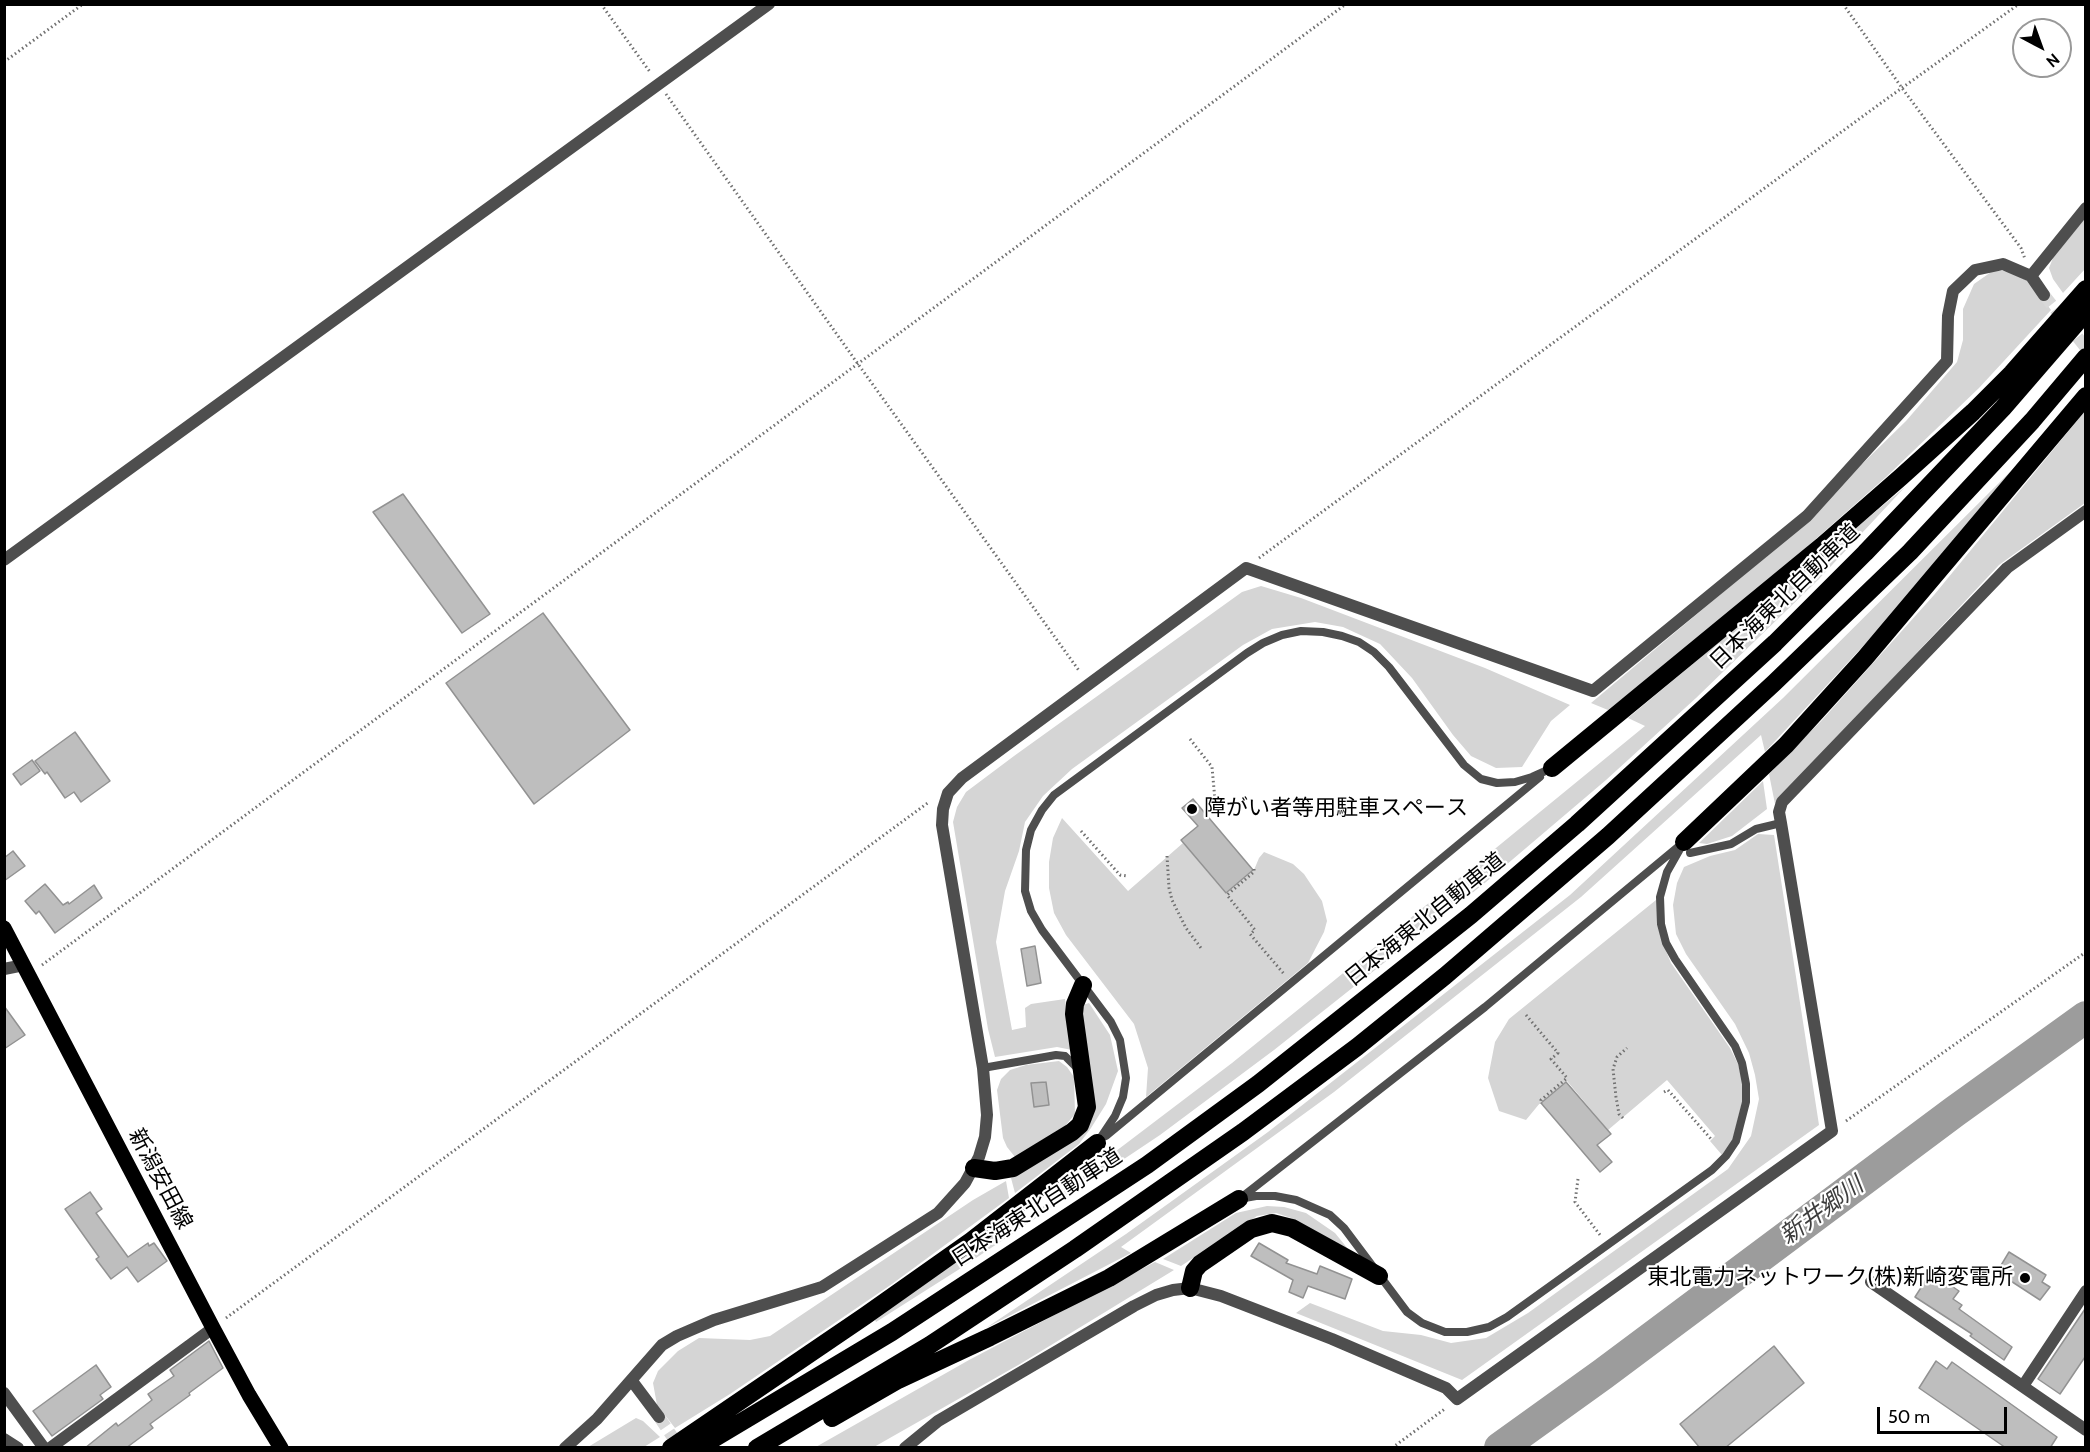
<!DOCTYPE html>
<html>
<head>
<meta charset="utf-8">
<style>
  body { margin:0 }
  #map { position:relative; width:2090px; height:1452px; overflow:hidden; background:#fff; font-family:Cabin,sans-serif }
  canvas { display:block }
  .frame { position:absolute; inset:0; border:6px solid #000; pointer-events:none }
  .north { position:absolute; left:2012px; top:18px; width:60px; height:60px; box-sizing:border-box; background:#fff; border:2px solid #999; border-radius:50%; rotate:139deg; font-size:16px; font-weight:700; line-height:24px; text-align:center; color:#000 }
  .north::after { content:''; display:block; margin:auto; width:21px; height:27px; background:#000; clip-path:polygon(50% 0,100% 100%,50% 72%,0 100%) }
  .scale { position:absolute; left:1877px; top:1407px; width:130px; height:27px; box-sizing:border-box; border:3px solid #000; border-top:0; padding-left:8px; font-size:18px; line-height:21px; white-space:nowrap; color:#000; -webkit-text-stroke:4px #fff; paint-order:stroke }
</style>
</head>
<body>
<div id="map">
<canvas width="2090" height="1452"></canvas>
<div class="frame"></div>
<div class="north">N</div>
<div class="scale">50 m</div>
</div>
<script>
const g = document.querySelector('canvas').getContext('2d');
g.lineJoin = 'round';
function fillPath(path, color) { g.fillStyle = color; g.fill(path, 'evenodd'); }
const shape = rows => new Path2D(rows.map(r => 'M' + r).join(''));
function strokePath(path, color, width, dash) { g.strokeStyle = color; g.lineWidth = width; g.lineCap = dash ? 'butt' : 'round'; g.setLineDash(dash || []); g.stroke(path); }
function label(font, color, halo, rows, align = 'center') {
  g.font = font + ' Cabin,"Noto Sans JP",sans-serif'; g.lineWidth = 4.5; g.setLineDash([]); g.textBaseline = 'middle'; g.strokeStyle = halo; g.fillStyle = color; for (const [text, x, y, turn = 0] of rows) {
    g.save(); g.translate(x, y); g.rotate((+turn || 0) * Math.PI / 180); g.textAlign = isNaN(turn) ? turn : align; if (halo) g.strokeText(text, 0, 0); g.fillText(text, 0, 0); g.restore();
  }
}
fillPath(shape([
  [2085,218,2085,269,2063,293,2053,279,2049,268,2053,258],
  [1994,270,2013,272,2026,276,2051,310,1979,388,1886,477,1775,575,1654,674,1608,710,1591,703,1734,583,1809,516,1906,421,1957,362,1963,340,1963,309,1974,284],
  [2085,411,2085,503,1999,565,1775,804,1769,774,1823,719,1934,595],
  [2013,469,1889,618,1765,752,1761,735,1581,897,1334,1092,1121,1247,1131,1253,986,1328,1126,1234,1268,1132,1570,895,1783,698],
  [1905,487,1818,580,1696,698,1606,780,1486,882,1274,1050,1160,1135,958,1270,876,1322,875,1320,1014,1220,1016,1227,1232,1063,1331,983,1645,726,1628,718],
  [1261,586,1301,598,1485,668,1570,705,1551,721,1522,767,1496,768,1471,756,1453,735,1412,678,1380,644,1343,627,1315,622,1272,629,1243,645,1072,769,1043,796,1025,822,1019,851,1005,891,996,942,1012,1030,1026,1027,1025,1008,1031,1004,1065,999,1072,1050,1057,1047,995,1057,988,1029,953,822,957,807,966,792,1014,756,1242,592],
  [1763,781,1767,809,1732,836,1707,844,1699,843],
  [1062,818,1128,891,1183,843,1226,894,1254,870,1259,858,1264,852,1293,864,1304,874,1322,901,1327,921,1324,932,1308,963,1146,1097,1148,1068,1134,1024,1066,935,1054,913,1049,888,1049,862,1053,838],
  [1758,834,1774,835,1819,1125,1462,1380,1296,1313,1310,1303,1383,1331,1421,1335,1451,1343,1486,1338,1528,1313,1728,1169,1751,1136,1759,1099,1755,1075,1749,1053,1735,1024,1686,954,1676,934,1673,905,1677,883,1684,867,1710,856,1735,850],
  [1656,900,1658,903,1664,946,1671,963,1730,1048,1738,1064,1743,1084,1742,1102,1733,1139,1722,1155,1710,1141,1715,1136,1667,1080,1608,1130,1567,1081,1540,1103,1526,1120,1499,1111,1488,1078,1495,1042,1509,1019],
  [1089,1003,1110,1035,1118,1071,1106,1104,1091,1128,1079,1144,1015,1193,1011,1178,1082,1135,1080,1024,1083,1005],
  [1059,1061,1067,1067,1074,1077,1075,1114,1065,1126,1015,1157,1007,1147,1003,1138,997,1090,1001,1079,1010,1070,1026,1065],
  [1006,1181,1009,1198,892,1284,730,1394,675,1428,657,1405,653,1383,658,1371,678,1351,699,1338,750,1340,770,1336,973,1200],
  [1267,1206,1284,1207,1306,1213,1335,1233,1348,1249,1291,1218,1276,1213,1257,1216,1181,1266,1163,1259,1236,1213],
  [1155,1262,1174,1270,1020,1364,874,1447,814,1448,969,1360],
  [636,1418,643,1421,660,1437,644,1447,588,1447]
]), '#d5d5d5');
strokePath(shape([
  [1500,1448,1603,1374,1954,1112,2086,1017]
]), '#9c9c9c', 32);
const building = shape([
  [403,494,490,614,462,633,373,512,403,494],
  [543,613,630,730,534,804,446,683,543,613],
  [75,732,110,781,81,802,74,792,65,798,47,772,45,774,35,761,75,732],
  [32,760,40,771,21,785,13,774,32,760],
  [1193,799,1253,870,1226,893,1181,840,1198,826,1182,808,1193,799],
  [13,851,25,866,4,881,4,858,13,851],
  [45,884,63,905,68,902,69,904,94,885,102,898,55,933,39,911,36,914,25,901,45,884],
  [1035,946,1041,983,1027,986,1021,949,1035,946],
  [4,1006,25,1035,4,1049,4,1006],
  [1046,1082,1049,1105,1034,1107,1031,1083,1046,1082],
  [1566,1082,1611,1134,1597,1145,1612,1162,1600,1172,1541,1103,1566,1082],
  [90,1192,102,1209,96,1213,128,1257,148,1243,149,1246,154,1243,167,1261,138,1282,127,1267,111,1279,96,1259,99,1257,65,1209,90,1192],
  [1259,1243,1288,1260,1286,1263,1317,1274,1320,1266,1352,1279,1345,1299,1308,1286,1303,1298,1289,1292,1293,1280,1251,1256,1259,1243],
  [2009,1252,2046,1275,2042,1282,2050,1287,2040,1300,1997,1272,2009,1252],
  [1931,1272,1959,1291,1953,1299,1962,1305,1959,1309,2012,1347,2004,1360,1970,1336,1972,1334,1915,1297,1931,1272],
  [2085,1309,2085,1357,2060,1394,2038,1379,2085,1309],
  [209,1341,223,1368,189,1393,190,1395,150,1424,153,1428,126,1448,85,1448,116,1423,118,1426,152,1400,148,1394,174,1376,170,1370,209,1341],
  [1774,1346,1804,1383,1725,1448,1700,1448,1680,1424,1774,1346],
  [1936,1361,1947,1369,1952,1362,2057,1437,2050,1448,2006,1448,1919,1388,1936,1361],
  [96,1365,111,1387,100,1395,103,1399,52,1436,33,1411,96,1365]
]);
fillPath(building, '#bebebe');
strokePath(building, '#929292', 1.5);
strokePath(shape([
  [2044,295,2086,348],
  [659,1417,680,1448]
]), '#d9d9d9', 12, [12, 6]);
strokePath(shape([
  [601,4,650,72],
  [1843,4,1902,88,2021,248,2025,259],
  [4,62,83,4],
  [666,94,858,364,1080,672],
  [1259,558,1881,103,2019,4],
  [1190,739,1212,767,1215,800],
  [1081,831,1120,875,1127,876],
  [1167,856,1169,888,1172,900,1186,928,1201,948],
  [1254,869,1254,872,1227,895,1255,930,1250,934,1284,974],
  [42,965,1346,4],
  [1526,1015,1558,1053,1551,1059,1567,1078,1541,1100,1541,1104],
  [1664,1092,1668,1090,1711,1139],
  [1623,1118,1619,1114,1616,1097,1613,1069,1617,1057,1627,1048],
  [1846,1121,2086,952],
  [1578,1179,1575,1202,1600,1235],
  [226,1318,929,802],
  [1392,1448,1446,1408],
  [1637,1448,1638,1448]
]), '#707070', 3, [1.5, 3]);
strokePath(shape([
  [1690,853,1731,844,1756,829,1781,823],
  [983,1068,1056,1055,1065,1056,1077,1068],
  [1106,1136,1540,777],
  [1097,1143,1115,1116,1123,1097,1126,1078,1120,1040,1111,1022,1042,930,1031,911,1025,891,1026,850,1031,830,1042,810,1054,795,1247,653,1263,643,1282,635,1301,631,1323,632,1342,636,1359,642,1374,652,1389,667,1464,765,1481,779,1497,783,1515,782,1532,777,1552,768],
  [1242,1197,1485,1007,1679,846],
  [1239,1199,1256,1196,1275,1196,1296,1200,1330,1215,1344,1228,1407,1312,1422,1323,1445,1332,1467,1332,1489,1327,1507,1317,1712,1170,1726,1156,1736,1141,1746,1102,1746,1084,1742,1063,1735,1046,1675,959,1666,943,1661,924,1660,897,1667,872,1684,842]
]), '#4e4e4e', 8);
strokePath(shape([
  [2031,276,2044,295],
  [4,560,769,4],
  [4,969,24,965],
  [1871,1282,2086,1430],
  [632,1381,659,1417],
  [2023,1386,2086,1291],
  [4,1393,44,1448],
  [4,1439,18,1448],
  [50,1448,213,1328],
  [565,1448,597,1419,662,1345,677,1336,714,1320,822,1287,938,1213,965,1183,979,1157,985,1137,987,1115,983,1068,942,825,943,809,948,793,962,778,1246,568,1593,691,1807,516,1947,361,1948,316,1953,291,1975,270,2003,264,2031,276,2086,208],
  [905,1448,938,1421,1134,1306,1156,1295,1173,1290,1190,1288,1221,1296,1332,1339,1446,1388,1457,1399,1832,1131,1781,823,1779,812,1782,802,2007,568,2086,511]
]), '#4e4e4e', 12);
strokePath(shape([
  [4,928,213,1328,249,1395,281,1448]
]), '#000', 15);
strokePath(shape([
  [1552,768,1822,546,1901,477,1973,412,2012,373,2086,289],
  [1684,842,1786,745,1865,658,2086,396],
  [974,1168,995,1171,1013,1168,1072,1132,1080,1125,1087,1107,1074,1014,1075,1004,1083,985],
  [1190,1288,1194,1271,1200,1264,1251,1229,1272,1223,1292,1228,1379,1276],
  [832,1418,898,1380,990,1337,1109,1278,1239,1199],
  [671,1448,865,1316,971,1241,1097,1143],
  [698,1448,892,1332,1147,1165,1258,1084,1471,915,1577,824,1775,643,1865,553,2003,408,2086,312],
  [757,1448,930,1345,1075,1249,1243,1132,1357,1047,1445,976,1608,836,1774,683,1910,552,2032,421,2086,357]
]), '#000', 18);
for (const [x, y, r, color] of [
  [1192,809,6,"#000"],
  [2025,1278,6,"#000"]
]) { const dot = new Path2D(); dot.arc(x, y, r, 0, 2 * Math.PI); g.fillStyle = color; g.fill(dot); strokePath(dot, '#fff', 2); }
label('22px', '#000', '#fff', [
  ["日本海東北自動車道",1785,597,-44],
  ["日本海東北自動車道",1425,920,-39],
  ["新潟安田線",160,1179,62],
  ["日本海東北自動車道",1037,1208,-33]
]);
label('22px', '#000', '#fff', [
  ["障がい者等用駐車スペース",1204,809],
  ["東北電力ネットワーク(株)新崎変電所",2013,1278,"right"]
], 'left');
label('italic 24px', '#3d3d3d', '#fff', [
  ["新井郷川",1822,1211,-36]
]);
</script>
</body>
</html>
